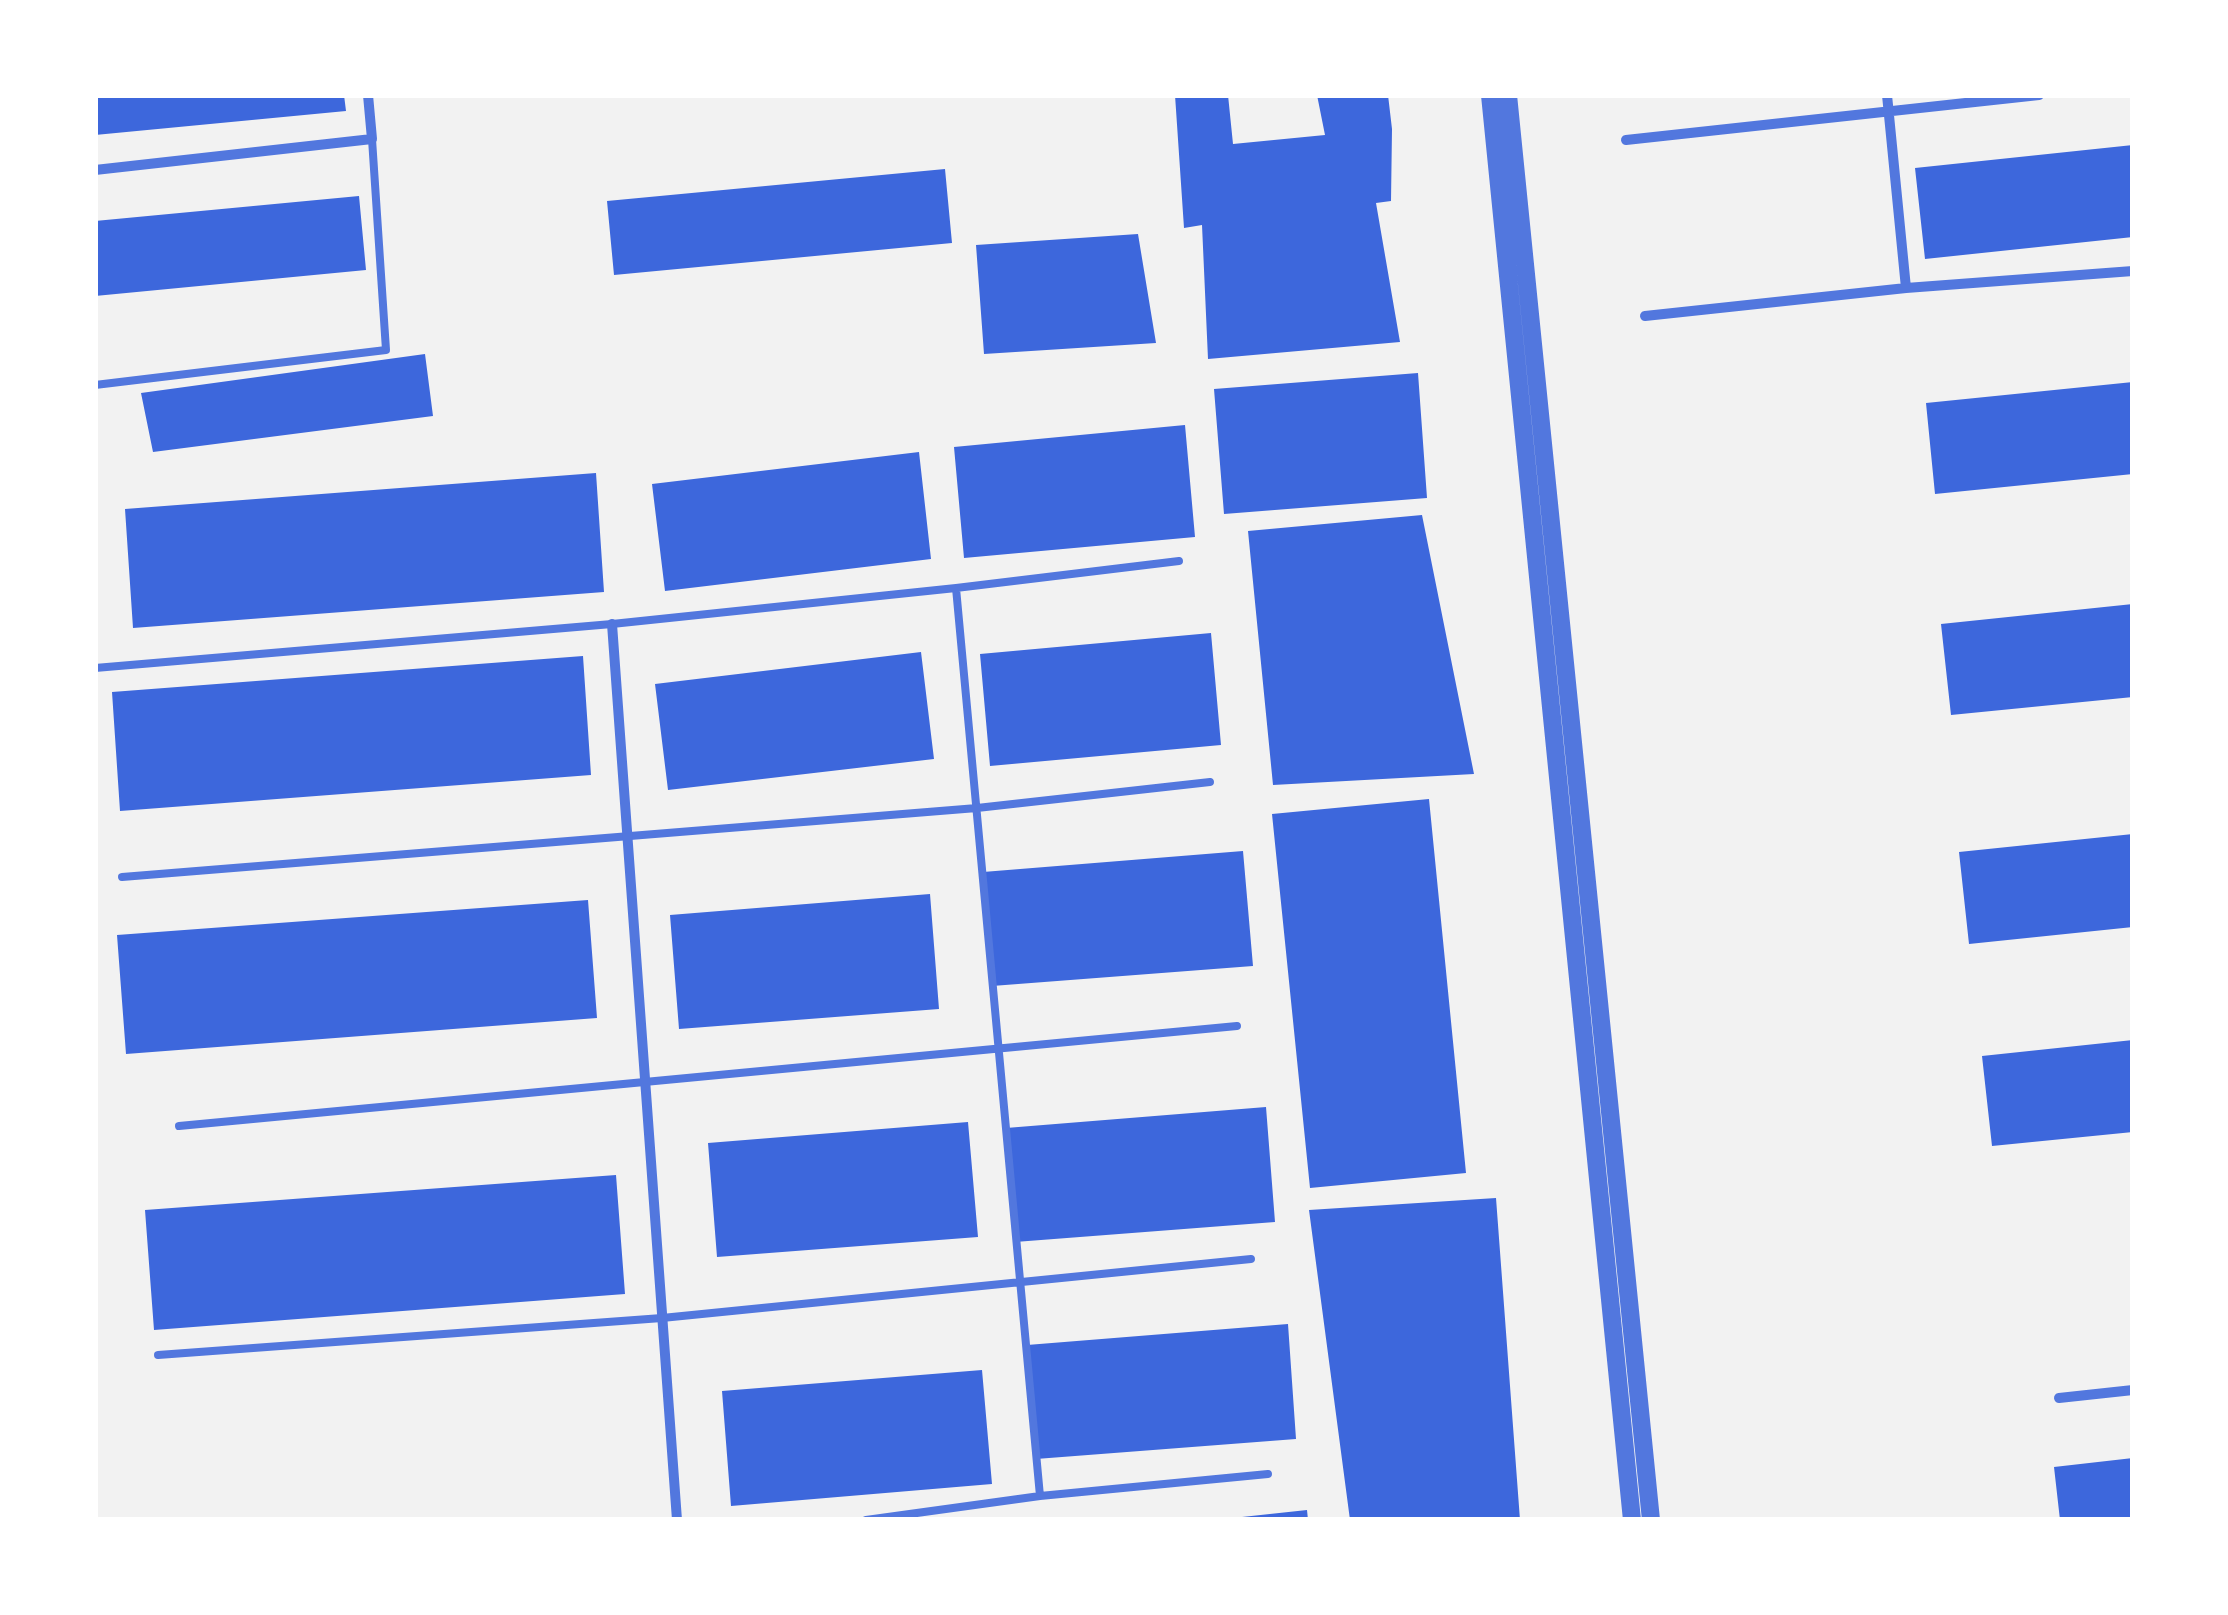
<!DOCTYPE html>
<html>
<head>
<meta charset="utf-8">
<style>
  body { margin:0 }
  #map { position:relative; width:2228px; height:1615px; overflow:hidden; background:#f2f2f2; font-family:Quicksand,sans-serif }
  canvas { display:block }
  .frame { position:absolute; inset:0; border:98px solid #fff; pointer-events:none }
</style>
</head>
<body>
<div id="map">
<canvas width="2228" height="1615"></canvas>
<div class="frame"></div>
</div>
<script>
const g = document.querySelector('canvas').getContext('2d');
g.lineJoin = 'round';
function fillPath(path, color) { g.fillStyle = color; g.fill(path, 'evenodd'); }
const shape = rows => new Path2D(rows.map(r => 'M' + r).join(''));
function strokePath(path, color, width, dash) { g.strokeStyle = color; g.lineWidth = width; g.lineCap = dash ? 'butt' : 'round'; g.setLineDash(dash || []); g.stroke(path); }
fillPath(shape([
  [95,95,344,95,346,111,95,135],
  [1175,95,1228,95,1233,144,1325,135,1317,95,1388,95,1392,129,1391,201,1376,203,1400,342,1208,359,1202,225,1184,228],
  [2133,145,2133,237,1925,259,1915,168],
  [945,169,952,243,614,275,607,201],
  [359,196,366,270,95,296,95,221],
  [1138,234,1156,343,984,354,976,245],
  [425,354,433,416,153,452,141,393],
  [1418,373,1427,498,1224,514,1214,389],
  [2133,382,2133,474,1935,494,1926,403],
  [1185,425,1195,537,964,558,954,447],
  [919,452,931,559,665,591,652,484],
  [596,473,604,592,133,628,125,509],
  [1422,515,1474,774,1273,785,1248,531],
  [2133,604,2133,697,1951,715,1941,624],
  [1211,633,1221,745,990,766,980,654],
  [921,652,934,759,668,790,655,684],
  [583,656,591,775,120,811,112,692],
  [1429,799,1466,1173,1310,1188,1272,814],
  [2133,834,2133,927,1969,944,1959,852],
  [1243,851,1253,966,992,986,983,872],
  [930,894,939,1009,679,1029,670,915],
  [588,900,597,1018,126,1054,117,935],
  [2133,1040,2133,1132,1992,1146,1982,1056],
  [1266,1107,1275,1222,1015,1242,1006,1128],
  [968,1122,978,1237,717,1257,708,1143],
  [616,1175,625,1294,154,1330,145,1210],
  [1496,1198,1520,1520,1350,1520,1309,1210],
  [1288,1324,1296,1439,1036,1459,1027,1345],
  [982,1370,992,1484,731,1506,722,1391],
  [2133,1458,2133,1520,2060,1520,2054,1467],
  [1307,1510,1308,1520,1242,1520,1242,1517]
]), '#3d67dc');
strokePath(shape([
  [95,385,386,350,372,139],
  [956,588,1040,1496],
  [95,668,612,624,956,588,1179,561],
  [122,877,977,808,1210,782],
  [179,1126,1237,1026],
  [158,1355,662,1318,1251,1259],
  [866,1520,1040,1496,1268,1474]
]), '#5277de', 8);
strokePath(shape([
  [1887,95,1906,288],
  [1626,140,2039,95],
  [95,170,372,139,368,95],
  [1645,316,1906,288,2133,271],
  [612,624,677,1520],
  [2059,1398,2133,1390]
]), '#5277de', 10);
strokePath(shape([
  [1490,95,1632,1520],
  [1508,95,1651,1520]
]), '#5277de', 18);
</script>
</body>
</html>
